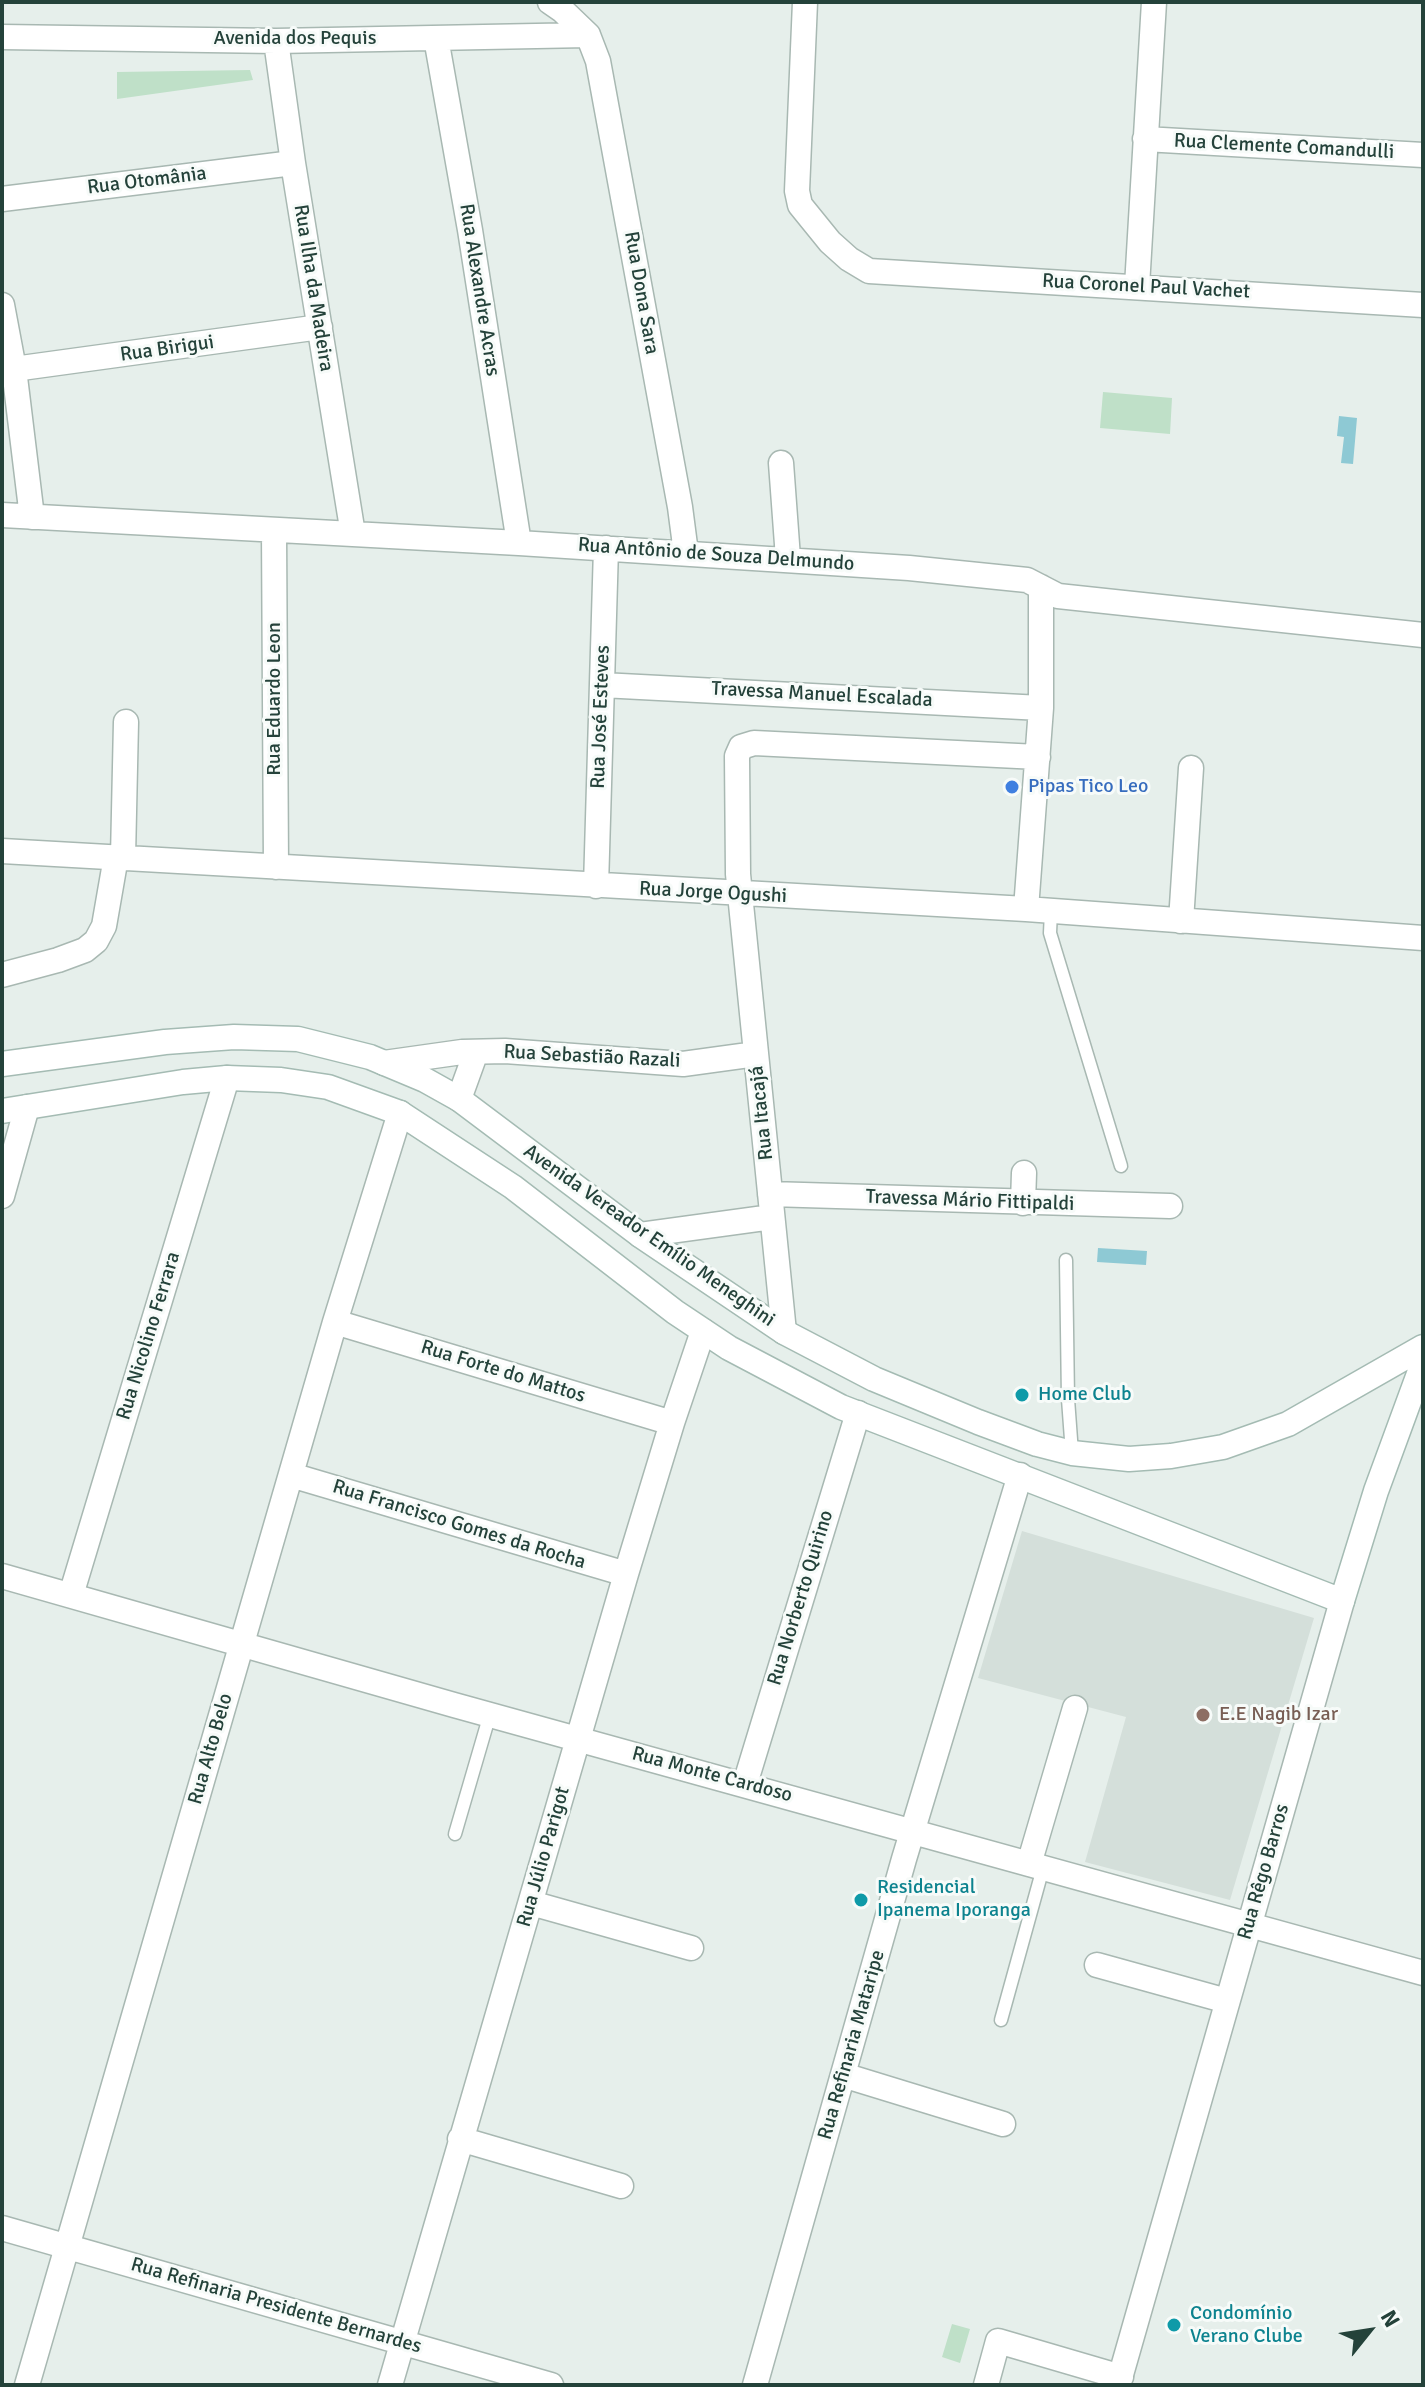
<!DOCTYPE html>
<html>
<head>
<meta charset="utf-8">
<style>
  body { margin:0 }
  #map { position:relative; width:1425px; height:2387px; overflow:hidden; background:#e6efeb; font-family:Signika,sans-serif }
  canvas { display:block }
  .frame { position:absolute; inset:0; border:4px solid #24423a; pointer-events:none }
  .north { position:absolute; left:1329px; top:2291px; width:80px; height:80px; -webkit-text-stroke:6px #f7fbf9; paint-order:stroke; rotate:60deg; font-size:22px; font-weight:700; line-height:32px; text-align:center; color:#24423a }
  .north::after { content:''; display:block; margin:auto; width:28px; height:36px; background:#24423a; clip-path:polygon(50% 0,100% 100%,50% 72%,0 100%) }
</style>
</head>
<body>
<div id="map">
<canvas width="1425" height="2387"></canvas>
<div class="frame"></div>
<div class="north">N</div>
</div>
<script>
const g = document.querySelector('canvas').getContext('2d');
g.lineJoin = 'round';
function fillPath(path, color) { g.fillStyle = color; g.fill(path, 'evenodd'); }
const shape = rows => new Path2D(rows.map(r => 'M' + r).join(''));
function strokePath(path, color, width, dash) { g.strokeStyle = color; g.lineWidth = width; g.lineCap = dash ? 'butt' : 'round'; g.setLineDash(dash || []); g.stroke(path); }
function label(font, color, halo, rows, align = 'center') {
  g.font = font + ' Signika,sans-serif'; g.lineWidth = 6; g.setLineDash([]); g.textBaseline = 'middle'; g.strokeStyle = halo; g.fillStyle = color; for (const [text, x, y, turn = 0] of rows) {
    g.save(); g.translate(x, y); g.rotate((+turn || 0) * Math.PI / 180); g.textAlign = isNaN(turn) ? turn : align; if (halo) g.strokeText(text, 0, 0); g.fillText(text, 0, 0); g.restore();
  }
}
fillPath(shape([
  [1022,1531,1314,1618,1230,1900,1085,1862,1126,1717,978,1678]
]), '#d4dfda');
fillPath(shape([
  [250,70,253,80,117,99,117,72],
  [1103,392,1172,398,1170,434,1100,428],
  [952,2324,970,2329,960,2363,942,2357]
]), '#bfe0c8');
fillPath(shape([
  [1339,416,1357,418,1353,464,1341,463,1344,437,1337,436],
  [1098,1248,1147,1251,1146,1265,1097,1262]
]), '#8ec9d4');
const service = shape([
  [1051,911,1050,933,1121,1166],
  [1066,1260,1068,1399,1072,1453],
  [455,1834,490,1714],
  [1001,2020,1043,1868]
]);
const minor = shape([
  [550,2,563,11,588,35,598,61,680,507,686,553],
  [805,2,797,191,800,205,830,242,849,259,869,271,1423,305],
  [2,37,276,41,588,35],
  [436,38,470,230,519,543],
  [276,41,293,163,353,534],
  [1145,139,1423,155],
  [2,199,293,163],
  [1137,286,1154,2],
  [2,305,14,369,32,517],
  [14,369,320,327],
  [781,463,788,558],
  [2,515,519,543,909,568,1027,580,1058,596,1423,635],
  [274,531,276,867],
  [602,685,1041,708],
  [2,851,1026,909,1423,938],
  [123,857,126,722],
  [596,886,606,548],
  [1026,909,1041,708,1041,587],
  [1181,921,1191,768],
  [2,975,58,960,85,950,96,941,104,926,116,857],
  [384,1063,462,1052,505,1051,683,1064,756,1054],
  [459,1099,476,1052],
  [770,1194,1170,1206],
  [2,1196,27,1107],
  [1023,1203,1024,1173],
  [640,1235,772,1217],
  [335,1322,672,1423],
  [784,1332,738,874,737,756,741,747,754,743,1038,757],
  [291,1475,626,1574],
  [2,1576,454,1705,1423,1973],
  [71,1595,227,1078],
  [745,1784,858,1413],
  [1029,1864,1075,1708],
  [531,1903,691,1948],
  [1097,1965,1227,2001],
  [843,2075,1003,2124],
  [460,2139,621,2186],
  [2,2228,551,2385],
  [27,2385,335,1322,400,1113],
  [390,2385,626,1574,672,1423,703,1331],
  [755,2385,904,1859,1020,1475],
  [986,2385,998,2341,1121,2377]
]);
const tertiary = shape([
  [1118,2385,1342,1601]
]);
const secondary = shape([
  [2,1064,165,1042,234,1037,298,1039,370,1057,425,1080,459,1099,640,1235,784,1332,874,1379,978,1422,1037,1444,1072,1453,1129,1459,1171,1456,1223,1447,1288,1424,1423,1347],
  [2,1111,183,1082,227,1078,281,1080,328,1087,400,1113,513,1187,675,1312,729,1348,841,1407,1342,1601,1376,1491,1423,1363]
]);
strokePath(service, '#a8b8b2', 15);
strokePath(minor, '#a8b8b2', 27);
strokePath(tertiary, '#a8b8b2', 27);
strokePath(secondary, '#a4bbb3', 27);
strokePath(service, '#fff', 12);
strokePath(minor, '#fff', 24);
strokePath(tertiary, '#fff', 24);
strokePath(secondary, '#fff', 24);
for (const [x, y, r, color] of [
  [1012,787,8,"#3f7fe0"],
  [1022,1395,8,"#0f9aa8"],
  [1203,1715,8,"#8d6e63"],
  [861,1900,8,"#0f9aa8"],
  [1174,2325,8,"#0f9aa8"]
]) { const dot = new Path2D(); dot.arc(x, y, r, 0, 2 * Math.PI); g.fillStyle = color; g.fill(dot); strokePath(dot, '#f7fbf9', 3); }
label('20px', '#24423a', '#f7fbf9', [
  ["Avenida dos Pequis",295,39],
  ["Rua Clemente Comandulli",1284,147,3],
  ["Rua Otomânia",147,181,-7],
  ["Rua Coronel Paul Vachet",1146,287,3],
  ["Rua Ilha da Madeira",313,288,81],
  ["Rua Alexandre Acras",479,290,81],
  ["Rua Dona Sara",641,293,80],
  ["Rua Birigui",167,349,-8],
  ["Rua Antônio de Souza Delmundo",716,555,4],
  ["Travessa Manuel Escalada",822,695,3],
  ["Rua Eduardo Leon",275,699,-90],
  ["Rua José Esteves",601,717,-88],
  ["Rua Jorge Ogushi",713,893,3],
  ["Rua Sebastião Razali",592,1057,3],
  ["Rua Itacajá",762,1113,-96],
  ["Travessa Mário Fittipaldi",970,1201,2],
  ["Avenida Vereador Emílio Meneghini",649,1236,35],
  ["Rua Nicolino Ferrara",149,1336,-73],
  ["Rua Forte do Mattos",503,1372,17],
  ["Rua Francisco Gomes da Rocha",459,1525,17],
  ["Rua Norberto Quirino",801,1598,-73],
  ["Rua Alto Belo",211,1749,-74],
  ["Rua Monte Cardoso",712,1775,15],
  ["Rua Júlio Parigot",544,1857,-74],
  ["Rua Rêgo Barros",1264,1872,-74],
  ["Rua Refinaria Mataripe",852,2045,-74],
  ["Rua Refinaria Presidente Bernardes",276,2306,16]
]);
label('20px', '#366cbe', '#f7fbf9', [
  ["Pipas Tico Leo",1028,787]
], 'left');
label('20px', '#0d838f', '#f7fbf9', [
  ["Home Club",1038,1395],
  ["Residencial",877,1888],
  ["Ipanema Iporanga",877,1911],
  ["Condomínio",1190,2314],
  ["Verano Clube",1190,2337]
], 'left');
label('20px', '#785e54', '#f7fbf9', [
  ["E.E Nagib Izar",1219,1715]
], 'left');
</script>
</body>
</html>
